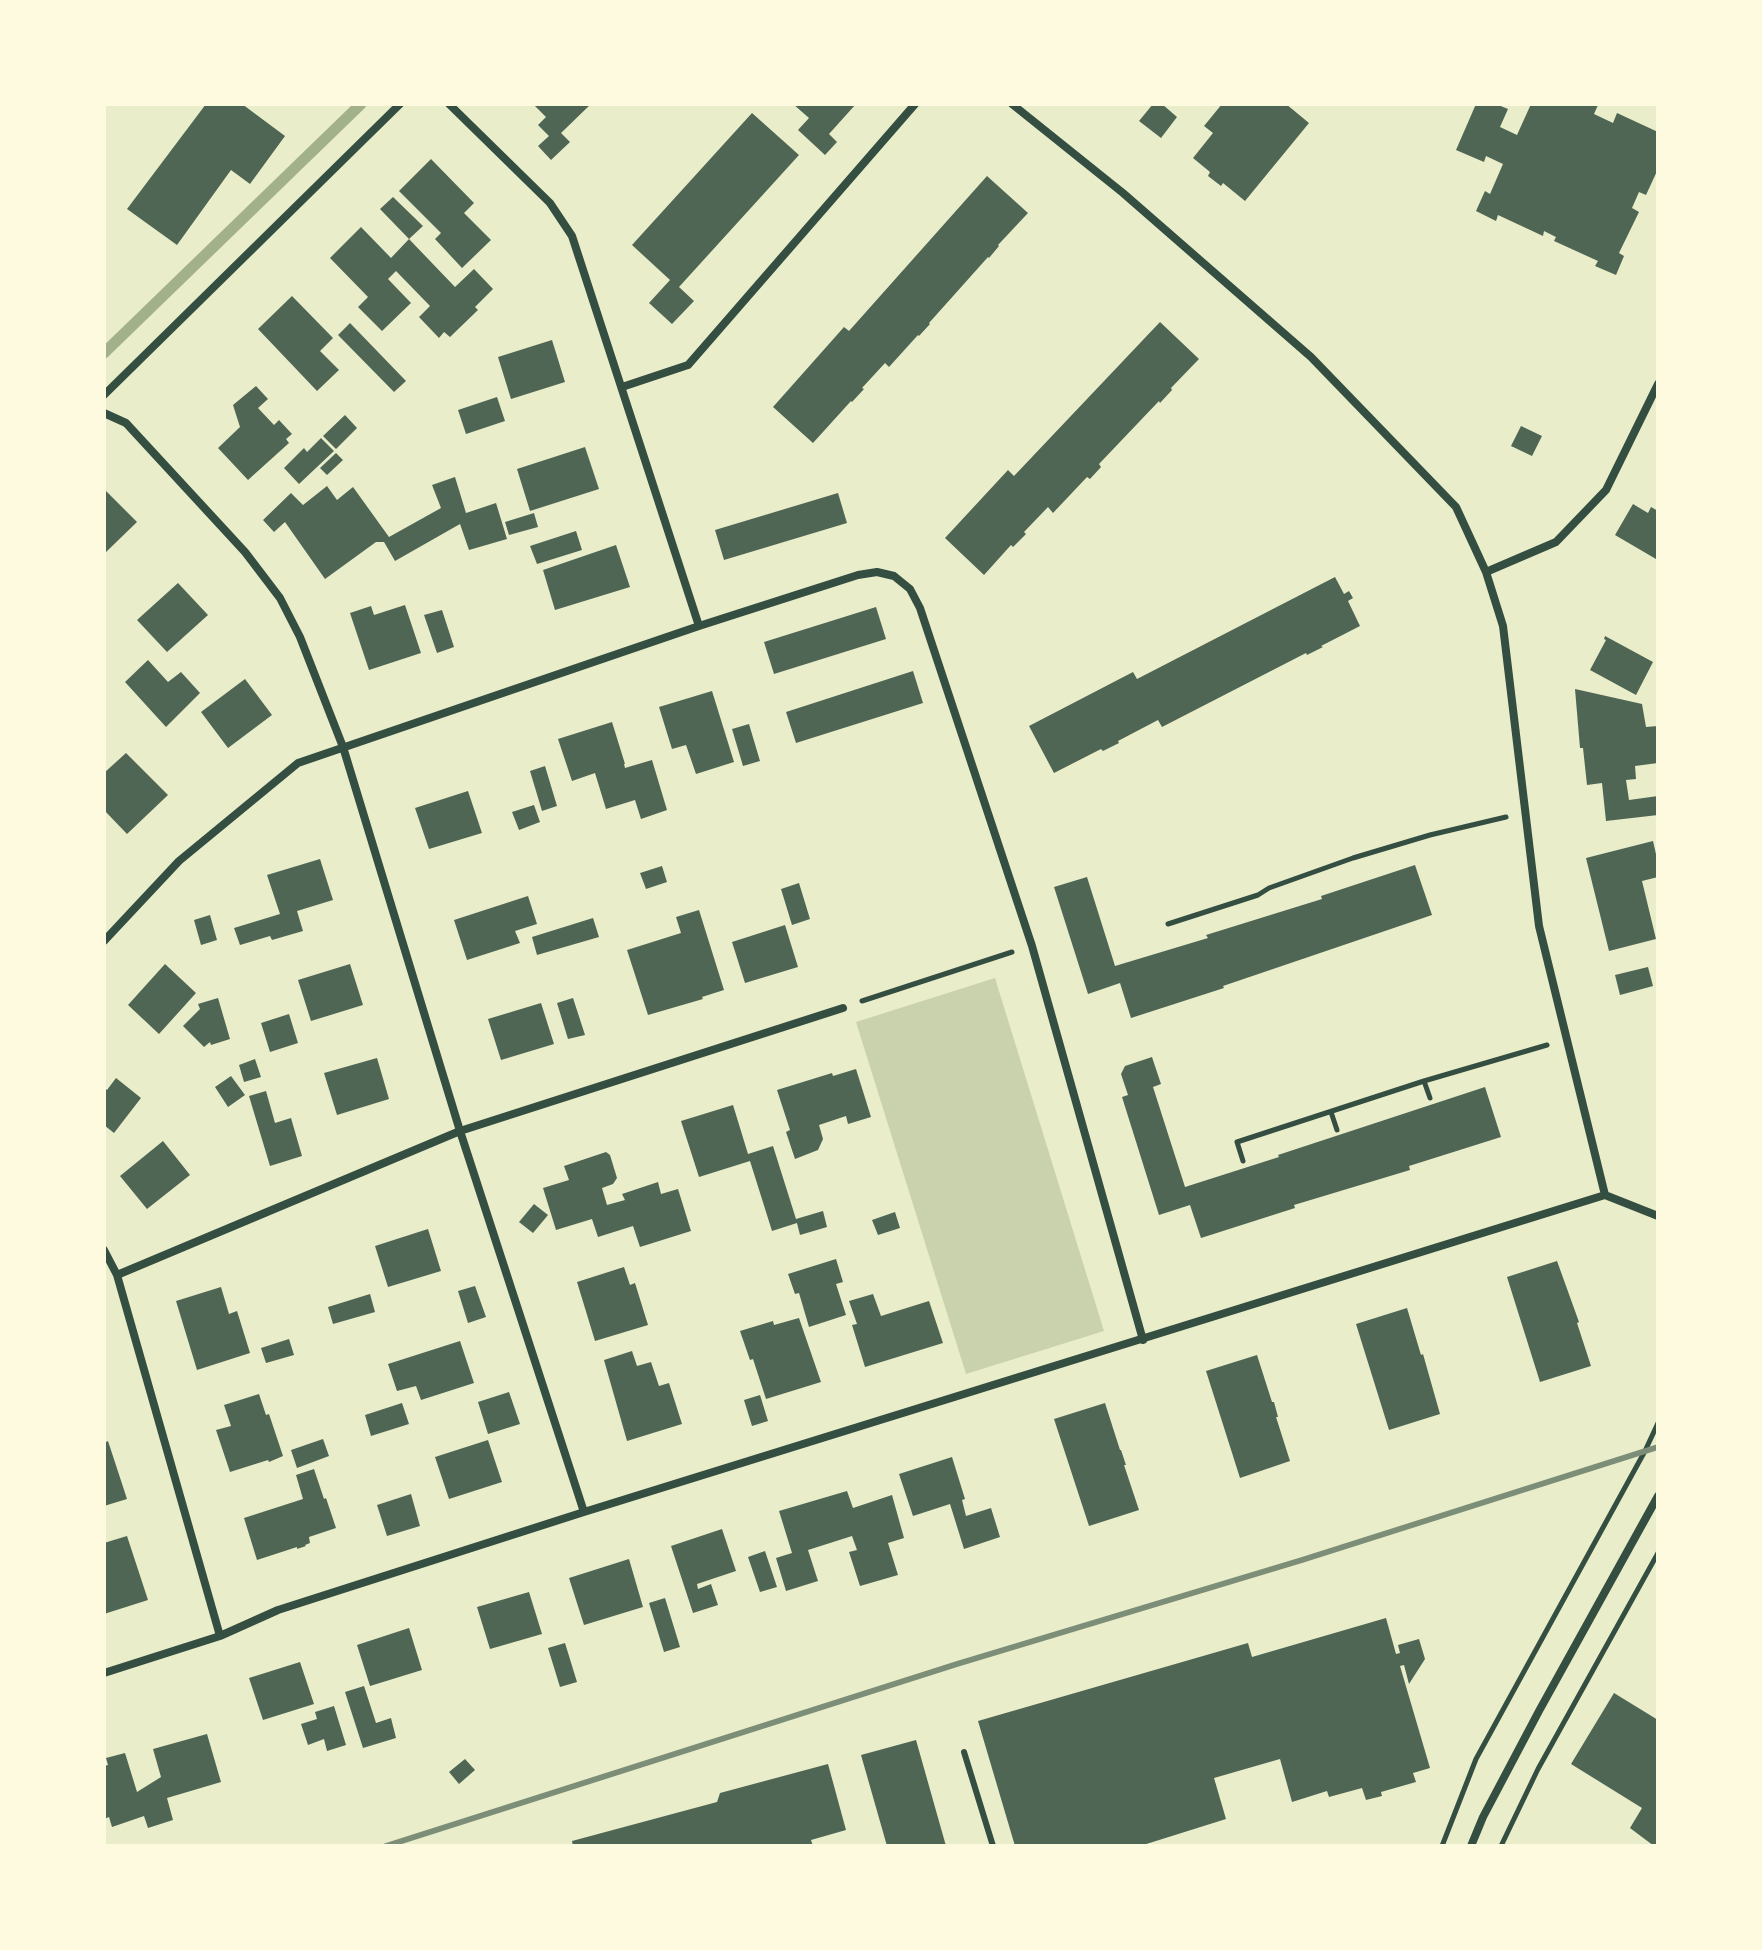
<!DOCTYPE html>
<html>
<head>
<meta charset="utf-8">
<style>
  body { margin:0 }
  #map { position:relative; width:1762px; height:1950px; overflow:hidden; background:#e9edc9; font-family:Figtree,sans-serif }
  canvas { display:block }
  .frame { position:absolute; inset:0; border:106px solid #fefae0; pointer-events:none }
</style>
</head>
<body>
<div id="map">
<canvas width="1762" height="1950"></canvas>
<div class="frame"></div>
</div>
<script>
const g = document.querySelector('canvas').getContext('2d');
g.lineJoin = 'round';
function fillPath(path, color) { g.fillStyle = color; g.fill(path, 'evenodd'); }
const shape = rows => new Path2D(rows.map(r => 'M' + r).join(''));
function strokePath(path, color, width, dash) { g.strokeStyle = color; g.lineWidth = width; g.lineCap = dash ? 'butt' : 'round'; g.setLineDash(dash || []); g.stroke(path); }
fillPath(shape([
  [995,978,1104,1331,966,1374,856,1022]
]), '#cad2ad');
strokePath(shape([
  [104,353,361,104]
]), '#a3b18a', 11);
fillPath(shape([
  [206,104,242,104,285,136,250,184,231,170,177,245,127,209],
  [533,104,591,104,561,133,570,142,551,160,538,146,549,136,538,125,546,117],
  [793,104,856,104,829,134,837,142,825,155,798,130,809,118],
  [1153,104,1162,104,1177,117,1161,138,1139,121],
  [1222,104,1286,104,1309,123,1245,201,1223,183,1221,186,1208,176,1210,172,1193,158,1213,133,1204,126],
  [1476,104,1496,104,1508,109,1500,127,1517,135,1531,104,1597,104,1598,105,1594,114,1613,123,1617,113,1658,132,1658,169,1646,195,1639,192,1632,208,1639,212,1619,253,1624,256,1616,275,1595,266,1598,261,1554,241,1556,237,1544,231,1543,236,1498,215,1496,221,1476,211,1485,191,1490,194,1503,164,1486,156,1484,162,1456,150],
  [752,113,799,155,679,287,694,301,672,324,649,303,670,280,632,245],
  [431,159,474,203,464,213,491,240,462,268,435,239,441,233,399,191],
  [987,176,1028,213,998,245,999,246,989,258,988,257,929,323,930,324,919,336,918,335,889,367,885,363,862,388,864,389,852,402,851,401,813,443,773,407,844,327,849,331],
  [393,197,423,226,409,239,380,209],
  [361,227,391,258,409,239,455,287,474,269,493,289,475,307,478,310,450,337,444,332,439,338,419,317,430,306,396,271,388,279,411,303,382,331,358,307,368,297,330,258],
  [292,296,333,338,320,351,339,370,317,391,258,329],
  [1160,322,1199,359,1171,388,1172,390,1160,403,1159,401,1099,464,1101,467,1090,479,1087,477,1053,513,1048,507,1024,532,1026,534,1013,547,1011,545,984,575,945,538,1008,470,1014,476],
  [350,323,406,381,394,392,338,335],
  [552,340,565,382,511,399,498,357],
  [256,386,268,399,258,408,274,425,279,420,292,434,286,439,289,443,248,480,218,448,240,427,233,405],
  [497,397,505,421,466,434,458,410],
  [345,415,357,428,336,449,323,436],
  [1521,426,1542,436,1532,456,1511,446],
  [321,438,334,451,299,484,284,468,304,448,307,452],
  [585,447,599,489,530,511,517,469],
  [336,453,343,460,327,475,320,468],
  [455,477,466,513,496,503,507,539,469,550,460,524,395,561,384,542,376,542,325,579,285,522,274,532,263,520,291,493,303,505,327,486,337,500,353,487,389,537,441,508,432,485],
  [104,489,137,522,104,554],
  [838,493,847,523,724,560,715,530],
  [1633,504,1648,513,1651,507,1658,511,1658,556,1656,559,1615,535],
  [534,513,538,527,509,535,505,522],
  [576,531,582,550,537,564,530,546],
  [616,545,630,587,555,610,543,570],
  [1335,577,1344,594,1349,591,1353,598,1348,601,1360,626,1321,646,1323,647,1307,655,1306,653,1162,727,1158,720,1118,741,1119,743,1103,751,1101,749,1054,773,1029,726,1133,672,1137,679],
  [178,583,208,615,167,652,137,620],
  [405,605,421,653,369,670,350,613,371,606,374,615],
  [876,607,886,639,774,674,764,642],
  [442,610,454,647,437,653,424,615],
  [1605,636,1653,662,1636,695,1590,670,1606,640,1604,639],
  [148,660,168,682,181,672,200,693,166,727,125,682],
  [913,671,923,703,796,743,786,712],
  [245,679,272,715,228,748,201,712],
  [1575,689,1642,704,1646,727,1658,726,1658,763,1635,766,1636,779,1626,780,1629,800,1658,796,1658,815,1606,821,1602,783,1587,785,1583,748,1580,748],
  [712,691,734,762,696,774,686,745,672,749,659,707],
  [612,722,625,764,624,764,625,768,652,760,667,810,641,819,635,800,606,809,595,773,572,781,558,739],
  [749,724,760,761,743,766,732,729],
  [126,753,168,795,127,834,104,810,104,773],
  [545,766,557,806,542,811,530,771],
  [468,791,482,833,429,849,415,808],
  [534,805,540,822,519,830,512,812],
  [1653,841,1658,863,1658,877,1642,881,1656,939,1609,951,1586,858],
  [320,859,333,900,297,911,303,931,272,940,270,936,240,945,234,928,280,914,267,875],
  [1415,865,1432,915,1223,986,1224,988,1131,1018,1120,983,1088,994,1054,887,1087,877,1115,966,1208,938,1206,935,1322,899,1321,896],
  [662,866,667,882,646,889,640,873],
  [799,883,810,919,792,925,781,889],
  [528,896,537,924,515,931,520,943,467,960,454,920],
  [699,910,724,990,702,997,703,999,648,1015,627,950,681,933,676,917],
  [210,915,217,940,201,945,194,920],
  [593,918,599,937,537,955,532,937],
  [785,925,798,967,745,983,732,942],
  [165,964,196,993,159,1034,128,1005],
  [350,964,363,1005,311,1021,298,980],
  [1648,967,1653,986,1620,995,1615,975],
  [218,998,230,1039,211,1045,210,1042,204,1047,183,1026,200,1009,198,1004],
  [573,998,585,1035,568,1039,557,1003],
  [541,1003,554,1044,501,1060,488,1019],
  [289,1014,298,1043,270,1052,261,1023],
  [1152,1057,1161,1084,1153,1087,1185,1187,1279,1157,1278,1155,1485,1087,1501,1137,1409,1166,1410,1170,1294,1205,1295,1208,1201,1238,1190,1205,1159,1215,1122,1097,1128,1095,1121,1074,1125,1066],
  [377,1058,389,1099,337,1115,324,1073],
  [255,1059,261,1077,244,1082,239,1065],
  [856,1069,871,1117,848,1124,846,1116,819,1125,823,1139,818,1150,795,1159,786,1132,790,1130,777,1090,832,1073,833,1076],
  [231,1076,245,1095,228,1107,215,1087],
  [116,1078,141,1098,114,1133,104,1125,104,1087,107,1090],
  [266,1091,275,1123,291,1118,302,1156,270,1166,249,1096],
  [733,1105,748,1154,773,1146,796,1219,823,1211,827,1227,800,1235,797,1223,772,1231,750,1161,699,1177,681,1121],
  [163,1141,190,1175,147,1209,120,1176],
  [606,1152,610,1155,617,1178,613,1184,602,1188,607,1205,625,1200,622,1194,658,1182,661,1194,678,1189,691,1231,640,1247,633,1226,598,1237,592,1219,556,1230,543,1188,569,1180,564,1166],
  [534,1204,548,1215,533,1233,519,1222],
  [895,1212,900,1228,878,1235,872,1220],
  [428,1229,441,1271,388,1287,375,1246],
  [836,1259,843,1282,836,1284,846,1315,809,1327,799,1293,795,1294,788,1274],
  [1557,1261,1579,1322,1577,1323,1591,1366,1540,1382,1507,1277],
  [624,1267,630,1285,635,1283,648,1325,595,1341,577,1282],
  [475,1286,486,1317,468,1323,458,1291],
  [221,1287,229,1314,237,1311,250,1353,197,1370,176,1301],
  [370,1294,375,1312,333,1324,328,1307],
  [873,1294,881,1316,929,1301,943,1343,865,1367,852,1325,857,1324,849,1301],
  [1407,1308,1421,1355,1423,1354,1440,1414,1389,1430,1356,1324],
  [799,1318,821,1382,766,1399,753,1359,750,1360,740,1331,773,1321,774,1325],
  [289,1339,294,1355,266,1363,261,1348],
  [460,1341,474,1383,421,1400,416,1386,397,1391,388,1364],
  [632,1351,637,1366,651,1362,659,1386,669,1383,682,1424,627,1441,604,1360],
  [1257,1355,1272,1402,1274,1402,1278,1417,1276,1417,1290,1461,1240,1478,1206,1371],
  [509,1392,520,1424,488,1434,478,1402],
  [259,1394,266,1415,269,1414,283,1456,269,1462,268,1460,230,1472,216,1430,231,1426,224,1405],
  [760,1395,768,1421,752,1426,744,1400],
  [402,1403,409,1424,371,1436,365,1415],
  [1105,1403,1120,1450,1121,1450,1126,1465,1124,1465,1139,1510,1089,1526,1054,1419],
  [323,1439,329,1456,297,1468,291,1450],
  [488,1440,502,1482,449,1499,435,1457],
  [108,1441,127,1499,104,1506,104,1443],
  [952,1457,965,1499,962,1500,966,1516,991,1508,1000,1537,964,1549,950,1504,913,1516,899,1474],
  [314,1469,324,1499,326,1498,336,1528,309,1537,310,1543,305,1545,306,1546,297,1549,297,1547,257,1560,244,1518,303,1499,296,1475],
  [847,1491,853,1508,892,1495,904,1538,888,1543,898,1575,860,1586,849,1552,857,1550,852,1536,808,1550,818,1581,786,1591,776,1558,792,1553,779,1511],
  [411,1494,420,1526,387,1536,377,1505],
  [722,1529,736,1571,697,1584,698,1589,711,1584,718,1605,693,1613,671,1546],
  [127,1536,148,1600,104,1614,104,1543],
  [765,1551,777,1587,760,1592,748,1557],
  [629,1559,643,1607,584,1625,569,1578],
  [529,1592,542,1634,490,1649,477,1607],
  [665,1598,680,1647,664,1652,649,1603],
  [1386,1618,1396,1654,1400,1653,1398,1645,1419,1639,1425,1659,1409,1684,1404,1665,1400,1666,1430,1768,1413,1773,1416,1782,1381,1792,1382,1796,1366,1800,1362,1788,1329,1797,1327,1791,1292,1802,1280,1759,1214,1778,1226,1819,1140,1846,1015,1846,978,1721,1248,1643,1252,1657],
  [409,1628,422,1670,370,1686,357,1645],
  [565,1643,577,1682,560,1687,548,1648],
  [300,1662,314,1704,263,1720,249,1678],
  [364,1686,376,1723,391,1718,396,1738,363,1748,345,1692],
  [1614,1693,1658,1720,1658,1846,1654,1846,1630,1828,1642,1808,1571,1764],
  [334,1706,346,1745,327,1751,324,1739,308,1745,301,1724,317,1719,315,1712],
  [207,1734,221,1782,167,1798,173,1820,148,1828,144,1816,112,1827,109,1817,104,1819,104,1766,108,1765,106,1758,125,1753,137,1792,161,1777,153,1749],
  [916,1740,946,1846,887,1846,861,1755],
  [465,1759,475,1770,459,1784,449,1772],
  [828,1764,846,1830,811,1840,813,1846,573,1846,572,1841,717,1802,720,1793]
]), '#4f6655');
strokePath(shape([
  [1168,924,1258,895,1269,888,1353,858,1430,835,1506,817],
  [862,1001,1012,952],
  [1424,1081,1430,1098],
  [1331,1112,1337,1130],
  [1243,1161,1237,1142,1424,1081,1547,1045],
  [1442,1846,1476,1759,1645,1451,1658,1423],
  [1501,1846,1538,1769,1658,1553]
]), '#344e41', 5);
strokePath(shape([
  [964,1752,993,1846]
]), '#344e41', 6);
strokePath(shape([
  [449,104,550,203,572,236,699,626],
  [1012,104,1123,193,1311,357,1456,507,1486,572,1503,626,1539,926,1605,1195],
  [622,387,688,365,915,104],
  [104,395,400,104],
  [104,413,126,423,245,552,280,598,300,637,343,747,460,1131,584,1512],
  [1486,572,1556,542,1606,490,1658,384],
  [104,941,179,861,298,763,699,626,858,575,877,572,894,576,910,589,920,608,1032,946,1143,1340],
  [104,1250,117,1275,220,1636],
  [117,1275,460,1131,843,1008],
  [104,1673,220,1636,278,1610,584,1512,1605,1195,1658,1216],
  [1471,1846,1483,1817,1539,1711,1658,1496]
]), '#344e41', 8);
strokePath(shape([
  [386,1846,957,1664,1302,1560,1658,1447]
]), '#7c8e77', 6);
</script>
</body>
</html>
